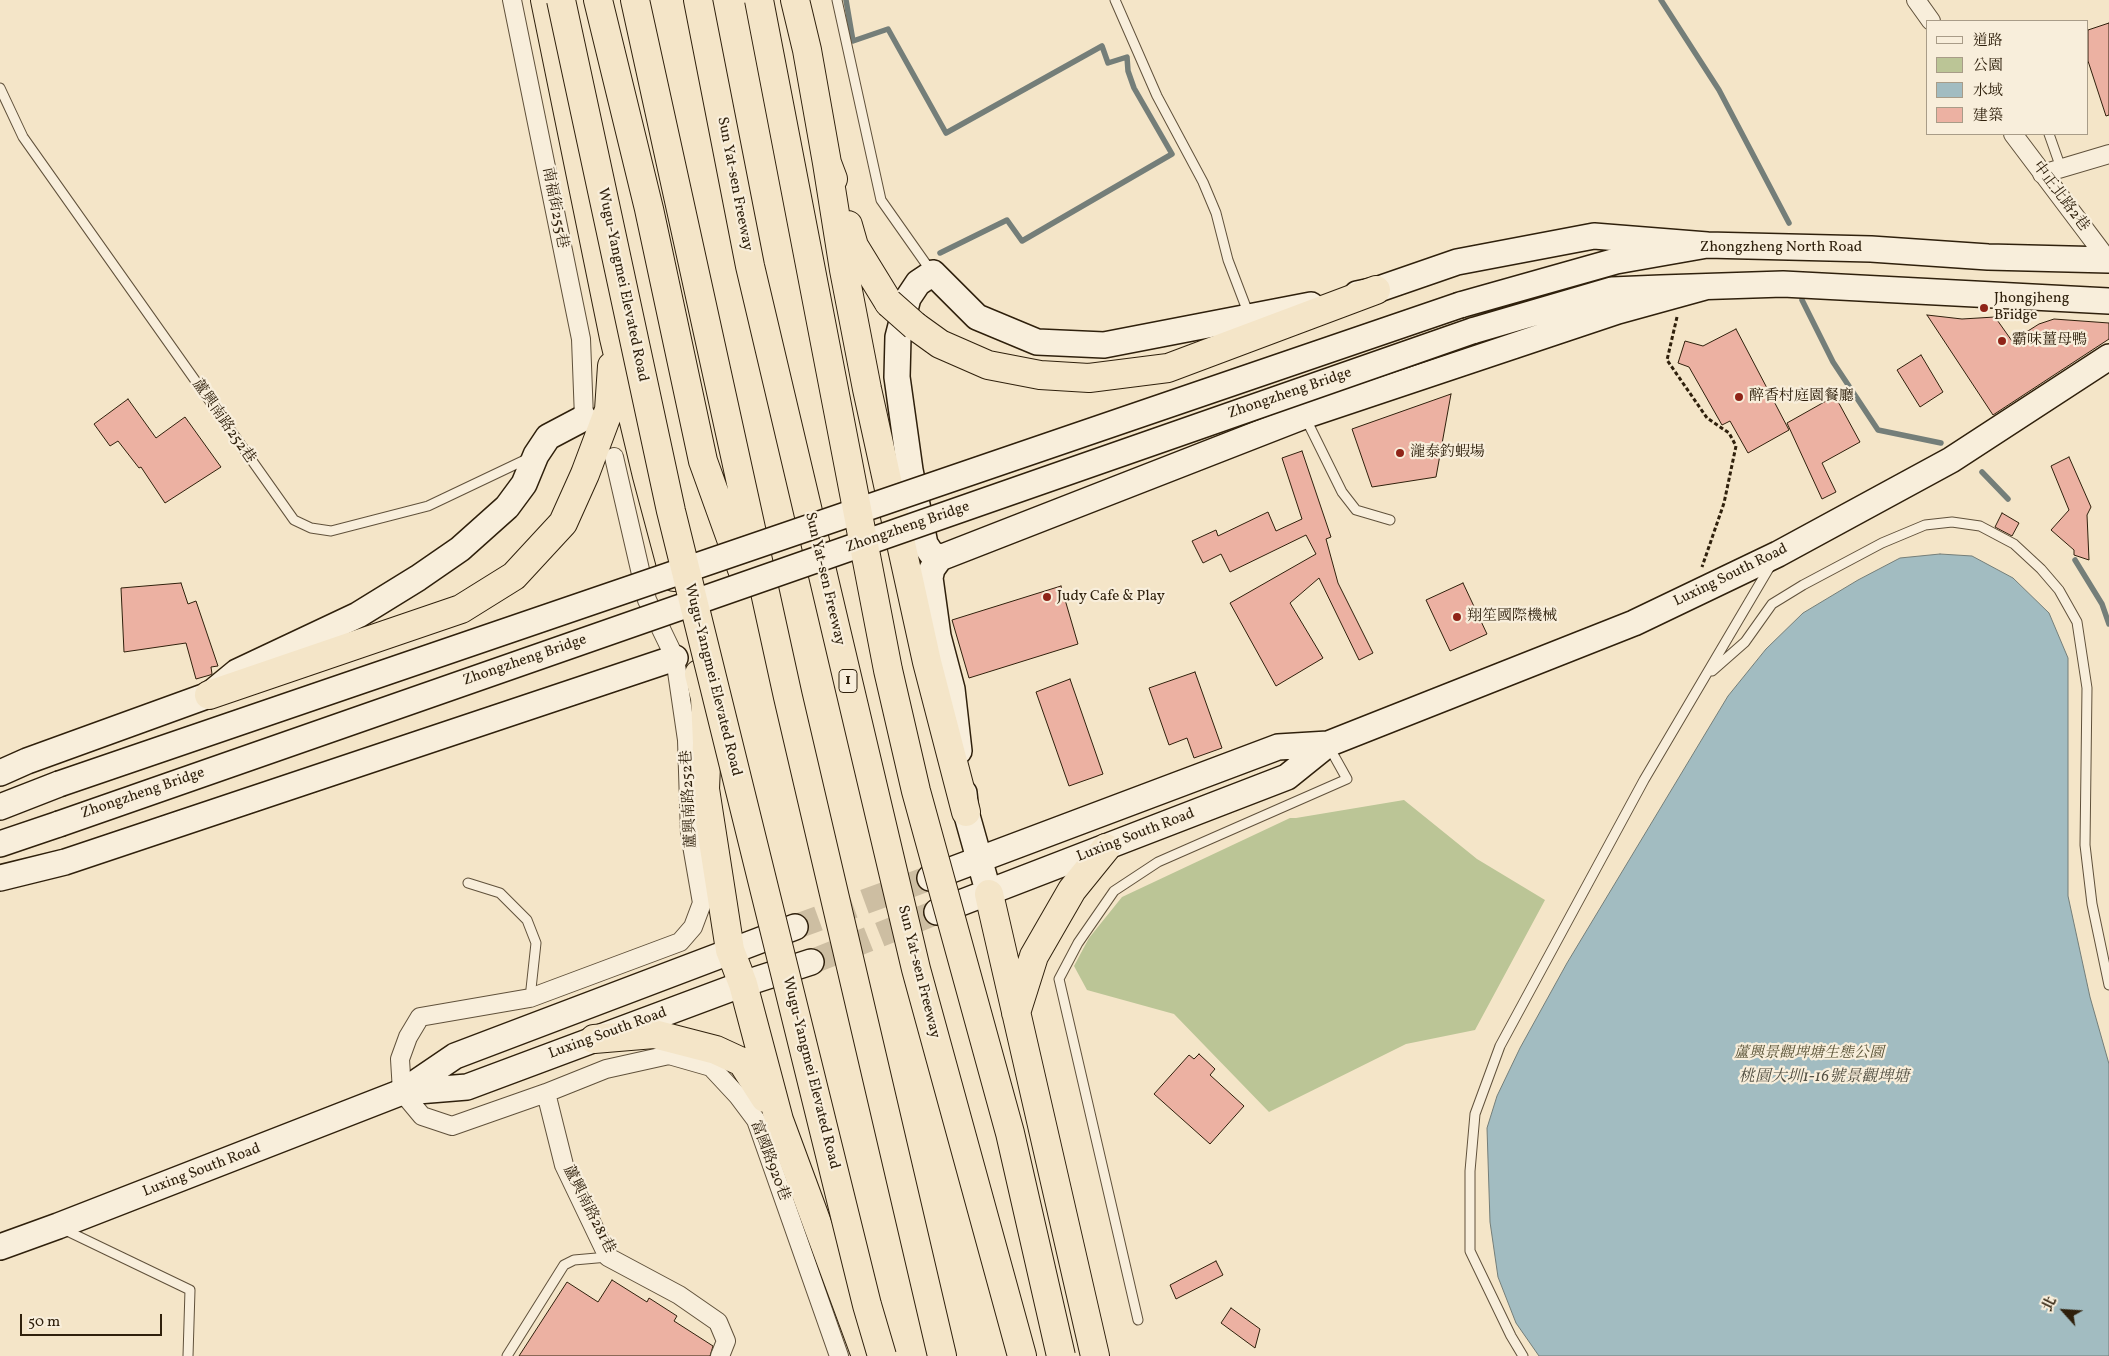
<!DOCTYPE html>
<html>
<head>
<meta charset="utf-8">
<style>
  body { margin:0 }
  #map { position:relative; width:2109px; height:1356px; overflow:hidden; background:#f4e5c8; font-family:Vollkorn,"Noto Serif TC",serif }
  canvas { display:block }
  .legend { position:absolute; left:1926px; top:20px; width:162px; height:115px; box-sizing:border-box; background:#f8eedb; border:1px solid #a89c88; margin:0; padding:6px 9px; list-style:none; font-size:15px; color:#2f200c }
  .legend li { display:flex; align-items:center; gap:10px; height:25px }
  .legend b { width:25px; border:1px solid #a89c88 }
  .north { position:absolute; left:2039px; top:1286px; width:50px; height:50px; -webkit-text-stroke:4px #f8eedb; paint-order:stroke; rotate:296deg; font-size:14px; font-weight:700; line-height:20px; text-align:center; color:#2f200c }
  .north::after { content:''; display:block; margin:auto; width:18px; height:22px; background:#2f200c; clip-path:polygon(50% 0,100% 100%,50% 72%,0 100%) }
  .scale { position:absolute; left:20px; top:1314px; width:142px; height:22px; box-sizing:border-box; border:2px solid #2f200c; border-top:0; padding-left:6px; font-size:15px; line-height:18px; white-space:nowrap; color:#2f200c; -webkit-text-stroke:4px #f8eedb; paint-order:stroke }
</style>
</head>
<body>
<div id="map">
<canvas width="2109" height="1356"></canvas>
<ul class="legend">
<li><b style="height:6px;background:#f8eedb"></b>道路</li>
<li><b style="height:14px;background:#bbc596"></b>公園</li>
<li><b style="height:14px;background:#a2bcc1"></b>水域</li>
<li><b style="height:14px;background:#ecb1a2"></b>建築</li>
</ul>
<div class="north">北</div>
<div class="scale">50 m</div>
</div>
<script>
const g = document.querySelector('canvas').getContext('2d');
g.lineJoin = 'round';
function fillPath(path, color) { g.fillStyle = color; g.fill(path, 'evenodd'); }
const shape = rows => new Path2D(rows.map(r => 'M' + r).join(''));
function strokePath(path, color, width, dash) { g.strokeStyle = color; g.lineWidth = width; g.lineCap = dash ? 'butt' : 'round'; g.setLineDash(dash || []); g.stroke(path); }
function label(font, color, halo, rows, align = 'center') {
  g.font = font + ' Vollkorn,"Noto Serif TC",serif'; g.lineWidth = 4.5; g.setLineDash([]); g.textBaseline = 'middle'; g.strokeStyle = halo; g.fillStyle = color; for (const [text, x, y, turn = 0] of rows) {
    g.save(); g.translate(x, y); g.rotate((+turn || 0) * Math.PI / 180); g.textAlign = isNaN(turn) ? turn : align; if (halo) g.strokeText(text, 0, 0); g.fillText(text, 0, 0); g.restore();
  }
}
fillPath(shape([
  [1404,800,1477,859,1545,900,1475,1030,1406,1044,1269,1112,1174,1014,1087,990,1074,966,1089,938,1122,897,1290,818,1296,818]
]), '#bbc596');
const water = shape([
  [1940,554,1972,556,2013,578,2049,613,2068,658,2068,896,2090,997,2109,1064,2109,1356,1539,1356,1516,1323,1498,1277,1490,1222,1487,1128,1497,1096,1520,1048,1567,963,1728,696,1766,649,1803,613,1858,580,1900,558,1940,554]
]);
fillPath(water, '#a2bcc1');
strokePath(water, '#747e79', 1);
strokePath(shape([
  [846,0,853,41,888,29,946,133,1102,46,1108,63,1127,57,1128,71,1134,88,1172,154,1022,241,1007,220,940,253],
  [1661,0,1719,90,1789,223],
  [1802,300,1833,362,1878,430,1941,443],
  [1982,472,2008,499],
  [2075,560,2102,604,2109,624]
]), '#747e79', 5.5);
const building = shape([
  [2109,23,2109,115,2106,116,2088,61,2088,30,2109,23],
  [1927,315,1962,319,1995,317,2012,341,2039,324,2054,319,2109,323,2109,339,1993,415,1927,315],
  [1736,329,1789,430,1748,453,1730,421,1722,425,1689,367,1678,363,1685,341,1703,346,1736,329],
  [1921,355,1943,392,1920,407,1897,370,1921,355],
  [1451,394,1436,477,1372,487,1352,429,1451,394],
  [1835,396,1860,442,1822,463,1836,492,1822,499,1787,423,1835,396],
  [128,399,156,438,185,417,221,467,165,503,141,467,139,468,118,441,110,446,94,424,128,399],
  [1302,451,1331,537,1326,539,1338,583,1373,653,1359,660,1319,578,1290,603,1323,658,1276,686,1230,603,1316,554,1306,535,1230,572,1221,554,1203,563,1192,541,1216,530,1218,536,1268,512,1276,531,1302,519,1282,458,1302,451],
  [2069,457,2091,507,2087,515,2089,560,2074,555,2074,550,2051,530,2069,510,2051,466,2069,457],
  [2002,513,2019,523,2012,536,1995,527,2002,513],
  [181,583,188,604,196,601,218,666,211,667,212,674,210,675,196,679,186,643,124,652,121,588,181,583],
  [1463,583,1487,634,1450,651,1426,600,1463,583],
  [1061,586,1078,644,969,678,952,620,1061,586],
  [1195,672,1222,748,1194,758,1187,738,1169,745,1149,688,1195,672],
  [1070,679,1103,774,1069,786,1036,692,1070,679],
  [1199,1054,1215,1069,1210,1075,1244,1106,1210,1144,1154,1094,1189,1055,1194,1059,1199,1054],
  [1216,1261,1223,1275,1176,1299,1170,1285,1216,1261],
  [612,1280,647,1302,649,1298,677,1316,674,1321,713,1346,710,1356,519,1356,567,1282,598,1302,612,1280],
  [1231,1308,1260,1329,1255,1348,1221,1323,1231,1308]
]);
fillPath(building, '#ecb1a2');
strokePath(building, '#2f200c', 1);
strokePath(shape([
  [795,927,930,878],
  [811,962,937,912]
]), '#cdbea2', 25, [25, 12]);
const lane = shape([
  [837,0,881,200,931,271],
  [1115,0,1157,96,1203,182,1216,213,1228,260,1249,315],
  [0,88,23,137,294,520,311,528,331,531,428,506,529,458],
  [2049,134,2061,168],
  [1305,417,1342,492,1356,510,1390,520],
  [1712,671,1745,642,1772,604,1803,585,1882,543,1925,525,1952,522,1980,526,2014,544,2041,569,2059,590,2077,622,2087,688,2085,845,2092,904,2109,985],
  [468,883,500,893,527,920,536,943,530,998],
  [63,1229,190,1290,188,1356],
  [1138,1320,1059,979,1078,943,1114,891,1158,862,1347,779,1328,745],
  [507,1356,564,1265,574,1260,608,1257],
  [1523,1356,1511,1336,1470,1251,1470,1171,1475,1114,1500,1046,1644,780,1772,563]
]);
const street = shape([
  [512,0,581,339,584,418],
  [1916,0,1931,21],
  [2013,134,2108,260],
  [2042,174,2109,154],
  [614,457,647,600,675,658,687,740,690,834,702,903,693,927,680,942,530,998,420,1017,408,1037,400,1059,402,1092,422,1116,452,1126,546,1093,606,1069,669,1055,711,1067,738,1096,756,1120,839,1356],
  [546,1093,564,1165,608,1257,679,1295,718,1322,726,1341,720,1356]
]);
const secondary = shape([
  [1357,294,1376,290,1457,262,1594,236,1707,245],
  [1460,305,1616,261,1707,245,1871,249,1988,257,2109,260],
  [1472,331,1612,290,1661,288,1783,284,2109,301],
  [940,558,931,553,925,544,910,470,897,377,898,337,908,298,918,283,933,273,977,317,1037,342,1104,345,1311,305],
  [959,751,952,689,938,636,930,578,932,569,940,558,1304,416,1618,311,1705,287],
  [0,773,27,761,209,695,237,672,358,615,418,578,460,549,507,507,524,484,536,455,548,437,584,418],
  [964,793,966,812,989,894],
  [0,807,59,784],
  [0,844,59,824],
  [0,878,65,862,675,658],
  [930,878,1278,747,1328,744],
  [937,912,1287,777,1328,744,1634,623,1778,554,1951,460,2109,357],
  [405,1092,467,1087,743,984,811,962],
  [0,1247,58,1226,402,1092,455,1056,795,927]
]);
const highway = shape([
  [545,0,614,338,647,476,674,577],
  [598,0,649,209,703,461,744,575],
  [635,0,788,697,942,1356],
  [698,0,750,266,916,969,1022,1356],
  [795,0,807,50,827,163,833,179],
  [827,163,844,270,867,389,927,662,966,812],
  [848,225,854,246,889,303],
  [915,326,940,344,988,365,1040,375,1089,378,1168,368,1376,290],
  [699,674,705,698,707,743,705,789,730,950,743,984,779,1120,866,1356],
  [209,695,461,609,514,576,563,523,585,474,609,410,612,366],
  [989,894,1095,1356],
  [1016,1013,1034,956,1072,890,1106,848],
  [594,1039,654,1034,716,1050,742,1062,765,1098]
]);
strokePath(lane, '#60513b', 11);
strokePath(street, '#60513b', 20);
strokePath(secondary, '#2f200c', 28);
strokePath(highway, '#2f200c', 30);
strokePath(shape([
  [1677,317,1667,360,1707,418,1729,433,1736,446,1724,503,1702,567]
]), '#2f200c', 3, [4, 2.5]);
strokePath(lane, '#f8eedb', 9);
strokePath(street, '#f8eedb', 18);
strokePath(secondary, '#f8eedb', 25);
strokePath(highway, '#f4e5c8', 28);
const secondaryBridge = shape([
  [59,784,1460,305],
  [59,824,1472,331]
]);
const highwayBridge = shape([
  [561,0,671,511,867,1305,882,1356],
  [759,0,888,670,916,791,1010,1133,1061,1356],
  [889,303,915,326]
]);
strokePath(secondaryBridge, '#2f200c', 28, []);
strokePath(highwayBridge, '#2f200c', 30, []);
strokePath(secondaryBridge, '#f8eedb', 25);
strokePath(highwayBridge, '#f4e5c8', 28);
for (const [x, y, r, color] of [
  [1984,308,5,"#8f2418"],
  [2002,341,5,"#8f2418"],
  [1739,397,5,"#8f2418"],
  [1400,453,5,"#8f2418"],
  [1047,597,5,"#8f2418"],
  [1457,617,5,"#8f2418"]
]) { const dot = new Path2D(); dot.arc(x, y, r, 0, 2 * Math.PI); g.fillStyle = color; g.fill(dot); strokePath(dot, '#f8eedb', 2); }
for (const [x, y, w] of [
  [848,681,18]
]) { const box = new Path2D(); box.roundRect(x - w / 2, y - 11.5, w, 23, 4); g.fillStyle = '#f8eedb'; g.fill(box); strokePath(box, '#2f200c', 1); }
label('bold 14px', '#2f200c', null, [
  ["1",848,681]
]);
label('15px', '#2f200c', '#f8eedb', [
  ["Sun Yat-sen Freeway",734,184,79],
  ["中正北路2巷",2060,197,53],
  ["南福街255巷",554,208,79],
  ["Zhongzheng North Road",1781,248],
  ["Wugu-Yangmei Elevated Road",622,285,78],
  ["Zhongzheng Bridge",1290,394,-19],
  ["蘆興南路252巷",223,422,55],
  ["Zhongzheng Bridge",908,528,-19],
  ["Luxing South Road",1731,576,-26],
  ["Sun Yat-sen Freeway",824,579,77],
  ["Zhongzheng Bridge",525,661,-19],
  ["Wugu-Yangmei Elevated Road",712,680,76],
  ["Zhongzheng Bridge",143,794,-19],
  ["蘆興南路252巷",690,799,-93],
  ["Luxing South Road",1136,836,-21],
  ["Sun Yat-sen Freeway",918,972,76],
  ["Luxing South Road",608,1034,-20],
  ["Wugu-Yangmei Elevated Road",810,1073,76],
  ["富國路920巷",769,1161,69],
  ["Luxing South Road",202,1171,-21],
  ["蘆興南路281巷",588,1210,63]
]);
label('15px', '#2f200c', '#f8eedb', [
  ["Jhongjheng",1994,299],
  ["Bridge",1994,316],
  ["霸味薑母鴨",2012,341],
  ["醉香村庭園餐廳",1749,397],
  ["瀧泰釣蝦場",1410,453],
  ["Judy Cafe & Play",1057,597],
  ["翔笙國際機械",1467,617]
], 'left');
label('italic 15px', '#595235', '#f8eedb', [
  ["蘆興景觀埤塘生態公園",1809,1054]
]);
label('italic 16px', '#524f42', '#f8eedb', [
  ["桃園大圳1-16號景觀埤塘",1824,1078]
]);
</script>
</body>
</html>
